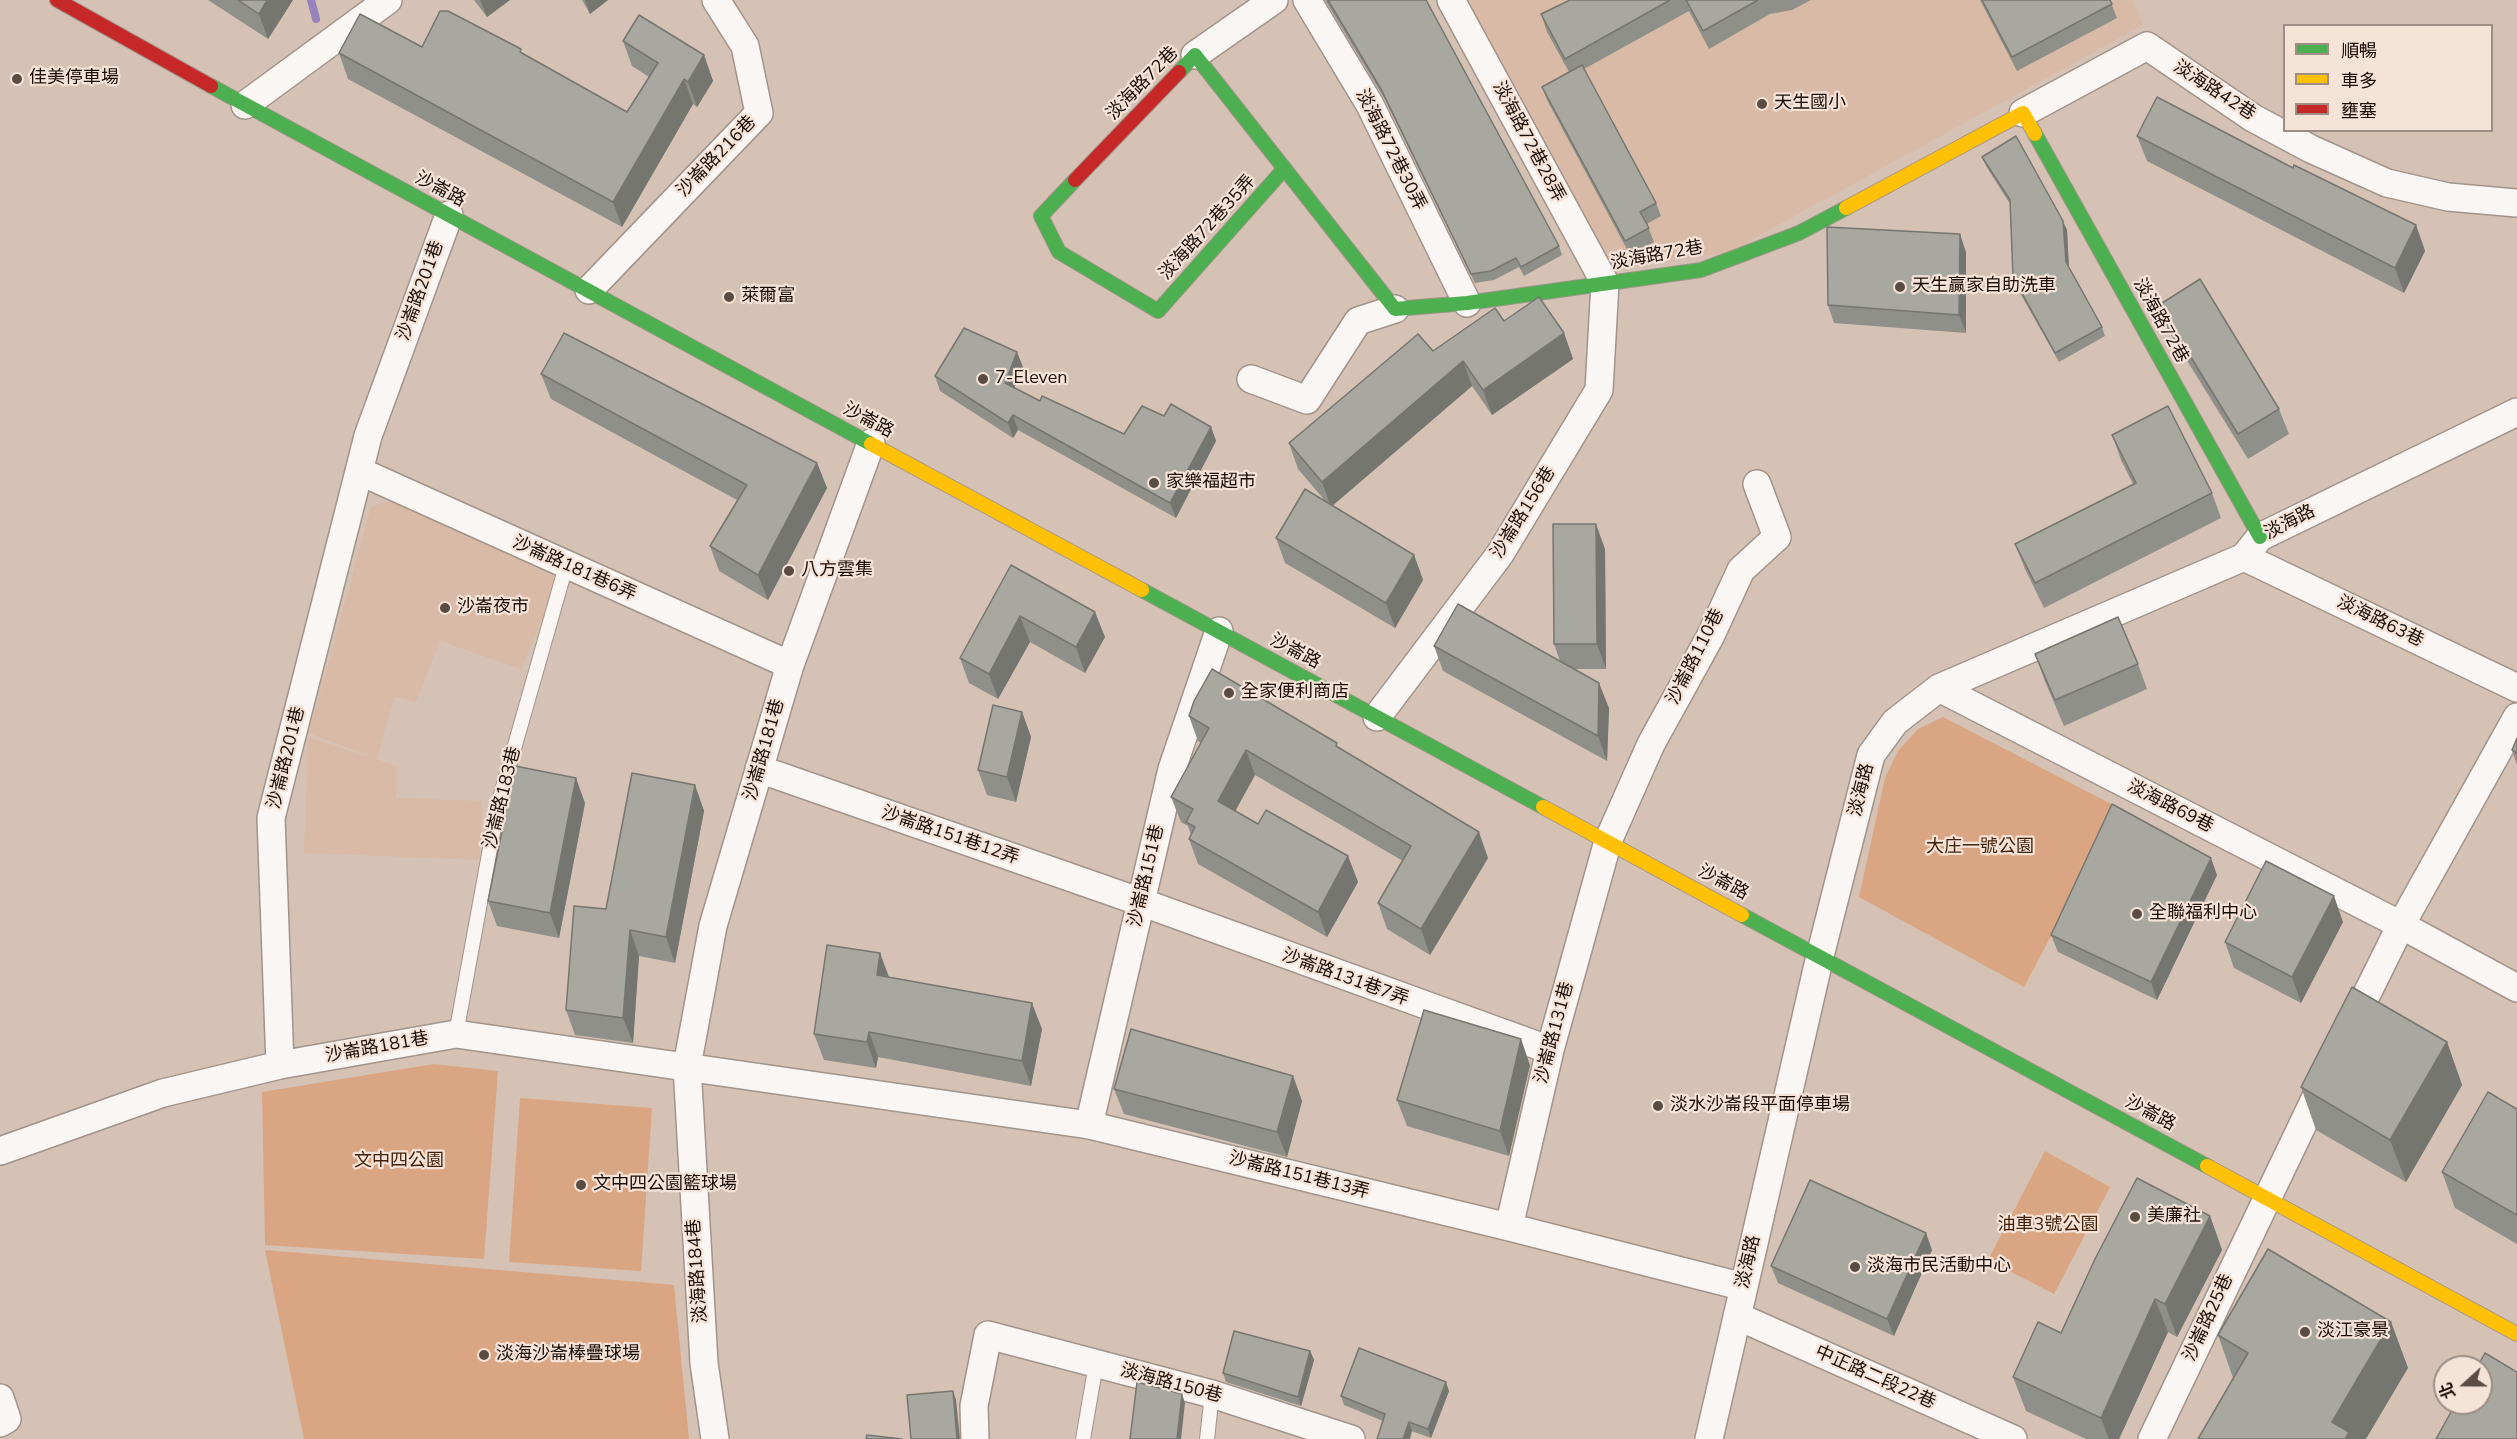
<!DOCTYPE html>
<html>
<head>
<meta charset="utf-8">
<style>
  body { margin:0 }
  #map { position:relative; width:2517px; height:1439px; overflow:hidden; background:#d5c2b5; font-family:"Nunito Sans","Noto Sans TC",sans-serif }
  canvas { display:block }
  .legend { position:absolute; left:2283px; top:24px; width:210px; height:108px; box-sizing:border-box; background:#f5e3d8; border:2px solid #9d8d84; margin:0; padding:8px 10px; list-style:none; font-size:18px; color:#190d06 }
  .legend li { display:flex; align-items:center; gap:12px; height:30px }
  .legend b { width:30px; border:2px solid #9d8d84 }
  .north { position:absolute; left:2433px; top:1355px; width:60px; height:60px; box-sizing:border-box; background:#f5e3d8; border:2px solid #9d8d84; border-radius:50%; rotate:249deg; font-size:16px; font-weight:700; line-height:24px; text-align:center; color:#190d06 }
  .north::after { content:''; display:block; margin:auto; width:21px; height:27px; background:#5b4c43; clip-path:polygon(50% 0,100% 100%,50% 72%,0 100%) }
</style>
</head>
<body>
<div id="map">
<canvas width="2517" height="1439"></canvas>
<ul class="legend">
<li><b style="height:8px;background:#4caf50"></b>順暢</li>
<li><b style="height:8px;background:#ffc107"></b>車多</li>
<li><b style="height:8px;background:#c62828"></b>壅塞</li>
</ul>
<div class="north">北</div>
</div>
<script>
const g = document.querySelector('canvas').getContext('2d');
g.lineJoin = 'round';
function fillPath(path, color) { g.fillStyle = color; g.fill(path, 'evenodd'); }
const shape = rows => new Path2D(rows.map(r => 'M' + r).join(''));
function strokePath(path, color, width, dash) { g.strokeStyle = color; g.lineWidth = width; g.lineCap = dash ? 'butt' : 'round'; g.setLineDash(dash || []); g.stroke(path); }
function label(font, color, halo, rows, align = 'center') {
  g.font = font + ' "Nunito Sans","Noto Sans TC",sans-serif'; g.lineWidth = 4.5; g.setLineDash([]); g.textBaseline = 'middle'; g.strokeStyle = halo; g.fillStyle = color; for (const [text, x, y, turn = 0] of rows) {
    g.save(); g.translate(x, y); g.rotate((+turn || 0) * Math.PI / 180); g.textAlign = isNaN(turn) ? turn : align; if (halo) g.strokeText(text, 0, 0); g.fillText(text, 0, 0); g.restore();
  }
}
fillPath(shape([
  [1466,0,2132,0,2143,25,1729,252,1615,269],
  [389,500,561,575,521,669,440,641,416,702,394,697,377,759,309,733,371,507],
  [308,737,397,766,396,798,482,801,480,860,304,853]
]), '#d9baa6');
fillPath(shape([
  [1943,717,2119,808,2024,987,1859,897,1885,778,1898,751,1918,729],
  [434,1064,498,1071,484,1259,265,1245,262,1092],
  [520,1098,652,1108,641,1271,509,1262],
  [2045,1151,2110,1187,2054,1294,1988,1260],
  [265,1250,674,1285,689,1439,304,1439]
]), '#daa582');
strokePath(shape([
  [311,0,316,19]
]), '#9784bb', 8);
const lane = shape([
  [456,1034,498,805,566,566],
  [1083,1439,1096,1364],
  [1207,1439,1212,1394]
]);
const street = shape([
  [1307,0,1370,105,1467,303],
  [1195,55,1274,0],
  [245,105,388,0],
  [2023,113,2147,46,2253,118,2311,149,2387,183,2448,197,2517,203],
  [589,290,759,113,745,46,716,0],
  [1251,379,1307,400,1358,321,1395,309],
  [359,471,790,665],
  [2244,557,2517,688],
  [1939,688,2401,925,2517,988],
  [1377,717,1500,554,1599,390,1605,283,1451,0],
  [759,769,1141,902,1550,1050],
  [2350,1028,2401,925,2517,717],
  [280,1065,271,818,368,436,449,215],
  [1089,1125,1172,769,1219,631],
  [0,1151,163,1093,280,1065,456,1034,1089,1125,1509,1227,1744,1287],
  [1509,1227,1550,1050,1608,841,1651,744,1710,637,1741,570,1777,537,1757,484],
  [1737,1316,2013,1439],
  [0,1398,7,1419,0,1423],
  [715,1439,704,1363,687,1066,713,926,790,665,871,443],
  [975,1439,974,1406,988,1335,1212,1394,1351,1439],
  [1709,1439,1820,956,1871,755,1895,722,1939,688,2244,557,2260,537,2517,412],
  [2152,1439,2325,1078]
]);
const fast = shape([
  [1179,72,1195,55,1395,309,1467,303,1701,270,1799,233,1846,208],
  [211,86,871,444],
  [2035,134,2260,537],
  [1075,180,1041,216,1059,252,1158,311,1284,169],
  [1142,590,1543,807],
  [1742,915,2207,1166]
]);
const slow = shape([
  [1846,208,2023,113,2035,134],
  [871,444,1142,590],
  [1543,807,1742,915],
  [2207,1166,2517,1334]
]);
const jam = shape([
  [57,0,211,86],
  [1075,180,1179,72]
]);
strokePath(lane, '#a2948a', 16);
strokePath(street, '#a2948a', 30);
strokePath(fast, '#a2948a', 16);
strokePath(slow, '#a2948a', 16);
strokePath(jam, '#a2948a', 16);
strokePath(lane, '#f9f6f4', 14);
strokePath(street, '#f9f6f4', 27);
strokePath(fast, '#4caf50', 14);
strokePath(slow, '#ffc107', 14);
strokePath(jam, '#c62828', 14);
fillPath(shape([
  [208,0,293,0,268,39],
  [474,0,510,0,487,17],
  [582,0,608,0,590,14],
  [1325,0,1426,0,1559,246,1562,255,1524,276,1519,267,1494,280,1475,283,1384,98],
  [1568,0,1811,0,1792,10,1770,14,1709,49,1689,11,1584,69,1656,203,1661,216,1647,224,1654,242,1630,255,1547,100,1542,87,1569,72,1547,32,1541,14,1568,1],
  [1980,0,2110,0,2117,18,2017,71],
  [623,41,704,55,713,81,697,107,693,104,622,227,348,79,339,53,422,47,523,54,627,112,649,77,632,66],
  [2137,136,2293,168,2416,225,2425,251,2404,293,2147,161],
  [1982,157,2067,230,2069,267,2102,327,2105,336,2059,362,2016,286,2013,277,2010,204,1986,166],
  [1966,252,1966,333,1834,323,1828,305],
  [2159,305,2279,409,2289,434,2248,459,2168,330],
  [1504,321,1564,333,1573,359,1492,415,1472,386,1332,506,1414,555,1423,580,1395,628,1285,563,1276,538,1327,503,1298,469,1289,443,1433,351],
  [1023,367,1014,388,1040,401,1124,434,1164,416,1211,427,1216,441,1176,518,1018,430,1013,438,940,391,935,376],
  [541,374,817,463,827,488,768,600,719,571,710,546,737,500,551,399],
  [2112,435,2212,493,2221,518,2044,608,2025,569,2015,544,2133,484,2121,460],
  [1605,549,1606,669,1576,669,1609,708,1607,761,1443,671,1434,646,1560,661,1554,644],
  [1011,565,1105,637,1085,673,1030,642,998,699,969,683,960,658],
  [2035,654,2138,664,2147,689,2064,726,2044,679],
  [1022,712,1031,737,1016,802,987,795,978,770],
  [1189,716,1339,748,1488,858,1430,955,1387,929,1378,903,1403,861,1255,775,1235,811,1258,824,1348,856,1358,882,1327,937,1198,864,1189,839,1191,835,1188,826,1181,822,1171,797,1201,743,1198,741],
  [2517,738,2517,765,2512,750],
  [695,785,704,811,675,963,639,956,633,1043,575,1035,566,1010,606,909],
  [585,803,559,938,497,926,488,901],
  [2217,875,2157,1000,2058,952,2051,935],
  [2343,922,2301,1003,2234,968,2225,942],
  [880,953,889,977,1042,1029,1031,1086,878,1057,876,1068,824,1060,814,1034],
  [2447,1042,2462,1085,2406,1182,2316,1130,2301,1087],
  [1530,1065,1509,1156,1407,1126,1397,1100],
  [1293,1076,1302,1101,1287,1157,1124,1114,1114,1089],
  [2517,1109,2517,1244,2455,1208,2442,1172],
  [2210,1216,2222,1250,2177,1337,2168,1332,2119,1439,2086,1439,2026,1411,2013,1377,2061,1333],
  [1932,1250,1894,1336,1778,1283,1771,1266],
  [2391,1322,2408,1368,2233,1378,2218,1335],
  [1310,1351,1314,1360,1301,1406,1226,1382,1223,1373],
  [1449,1391,1431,1438,1383,1421,1344,1405,1341,1396]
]), '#90908a');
fillPath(shape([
  [267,0,293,0,268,39,259,14],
  [480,0,510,0,487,17],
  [585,0,608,0,590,14],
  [704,55,713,81,697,107,688,82],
  [684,79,693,104,622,227,613,202],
  [2063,221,2067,230,2069,271,2066,262],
  [2416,225,2425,251,2404,293,2395,268],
  [1960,234,1966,252,1966,333,1959,315],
  [1564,333,1573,359,1492,415,1483,390],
  [1017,352,1023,367,1010,398,1005,383],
  [1463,361,1472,386,1331,507,1322,482],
  [1013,415,1018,430,1013,438,1008,423],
  [1211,427,1216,441,1176,518,1170,503],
  [817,463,827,488,768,600,758,575],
  [1596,524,1605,549,1606,669,1597,644],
  [1414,555,1423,580,1395,628,1386,603],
  [1095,612,1105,637,1085,673,1076,647],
  [1020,616,1030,642,998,699,989,674],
  [1599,683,1609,708,1607,761,1598,736],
  [1022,712,1031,737,1016,802,1007,777],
  [1246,750,1255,775,1227,826,1218,801],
  [576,778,585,803,559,938,550,913],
  [695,785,704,811,675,963,666,937],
  [1479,832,1488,858,1430,955,1421,929],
  [1348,856,1358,882,1327,937,1318,912],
  [2211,858,2217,875,2157,1000,2151,982],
  [2334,896,2343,922,2301,1003,2292,977],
  [630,930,639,956,633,1043,623,1018],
  [880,953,889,978,877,975],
  [1032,1003,1042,1029,1031,1086,1022,1061],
  [869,1032,878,1057,876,1068,867,1042],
  [1521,1039,1530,1065,1509,1156,1500,1131],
  [2447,1042,2462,1085,2406,1182,2390,1140],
  [1293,1076,1302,1101,1287,1157,1277,1132],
  [2210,1216,2222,1250,2177,1337,2165,1304],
  [1926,1233,1932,1250,1894,1336,1887,1319],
  [2155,1299,2168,1332,2119,1439,2109,1439,2101,1418],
  [2391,1322,2408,1368,2366,1439,2338,1439,2332,1422],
  [1310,1351,1314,1360,1301,1406,1298,1397],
  [1446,1382,1449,1391,1431,1438,1428,1429],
  [953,1391,956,1400,960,1439,957,1439],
  [1182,1394,1185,1403,1181,1439,1177,1439],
  [1409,1422,1412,1431,1410,1439,1403,1439]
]), '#767670');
const building = shape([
  [238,0,267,0,259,14,238,0],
  [1328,0,1426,0,1559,246,1521,267,1516,258,1491,271,1471,274,1381,89,1328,0],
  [1570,0,1670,0,1565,59,1541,14,1570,0],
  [1686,0,1758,0,1703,31,1686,0],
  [1982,0,2110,0,2112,4,2012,57,1982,0],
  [440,11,448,11,521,49,520,52,627,112,658,63,623,41,639,15,704,55,688,82,684,79,613,202,339,53,360,14,422,47,440,11],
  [1582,65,1656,203,1640,212,1649,228,1625,241,1542,87,1582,65],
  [2157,97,2293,168,2294,165,2416,225,2395,268,2137,136,2157,97],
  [2016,136,2063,221,2066,262,2102,327,2055,353,2013,277,2010,200,1982,157,2016,136],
  [1827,227,1960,234,1959,315,1828,305,1827,227],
  [2200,279,2279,409,2238,434,2159,305,2200,279],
  [1539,297,1564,333,1483,390,1463,361,1322,482,1289,443,1418,334,1433,351,1495,308,1504,321,1539,297],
  [964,328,1017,352,1005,383,1040,401,1042,396,1124,434,1142,406,1164,416,1171,404,1211,427,1170,503,1013,415,1008,423,935,376,964,328],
  [564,333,817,463,758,575,710,546,747,485,541,374,564,333],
  [2168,406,2212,493,2035,583,2015,544,2136,483,2112,435,2168,406],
  [1305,489,1414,555,1386,603,1276,538,1305,489],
  [1553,524,1596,524,1597,644,1554,644,1553,524],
  [1011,565,1095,612,1076,647,1020,616,989,674,960,658,1011,565],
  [1458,604,1599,683,1598,736,1434,646,1458,604],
  [2118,617,2138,664,2055,700,2035,654,2118,617],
  [1212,669,1337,743,1336,746,1479,832,1421,929,1378,903,1411,846,1246,750,1218,801,1258,824,1266,810,1348,856,1318,912,1189,839,1195,827,1186,822,1193,809,1171,797,1209,728,1189,716,1194,701,1212,669],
  [993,705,1022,712,1007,777,978,770,993,705],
  [2517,738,2517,753,2512,750,2517,738],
  [515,766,576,778,550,913,488,901,515,766],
  [632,773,695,785,666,937,630,930,623,1018,566,1010,574,906,606,909,632,773],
  [2112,804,2211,858,2151,982,2051,935,2112,804],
  [2266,861,2334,896,2292,977,2225,942,2266,861],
  [827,945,880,953,877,975,1032,1003,1022,1061,869,1032,867,1042,814,1034,827,945],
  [2352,987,2447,1042,2390,1140,2301,1087,2352,987],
  [1424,1010,1521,1039,1500,1131,1397,1100,1424,1010],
  [1131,1029,1293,1076,1277,1132,1114,1089,1131,1029],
  [2488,1092,2517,1109,2517,1215,2442,1172,2488,1092],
  [2137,1178,2210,1216,2165,1304,2155,1299,2101,1418,2013,1377,2038,1322,2061,1333,2095,1259,2137,1178],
  [1810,1180,1926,1233,1887,1319,1771,1266,1810,1180],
  [2268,1249,2391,1322,2332,1422,2349,1432,2345,1439,2198,1439,2248,1353,2218,1335,2268,1249],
  [1234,1331,1310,1351,1298,1397,1223,1373,1234,1331],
  [1359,1348,1446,1382,1428,1429,1409,1422,1403,1439,1377,1439,1385,1414,1341,1396,1359,1348],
  [2485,1353,2517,1372,2517,1439,2436,1439,2456,1403,2481,1403,2481,1367,2477,1367,2485,1353],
  [1137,1382,1182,1394,1177,1439,1130,1439,1137,1382],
  [953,1391,957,1439,911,1439,907,1395,953,1391],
  [867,1435,902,1439,866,1439,867,1435]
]);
fillPath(building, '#a8a8a0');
strokePath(building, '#767670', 1.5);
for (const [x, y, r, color] of [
  [17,79,6,"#5b4c43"],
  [1762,104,6,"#5b4c43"],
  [1900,287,6,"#5b4c43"],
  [729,297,6,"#5b4c43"],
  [983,379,6,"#5b4c43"],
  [1154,483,6,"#5b4c43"],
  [789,571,6,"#5b4c43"],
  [445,608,6,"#5b4c43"],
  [1229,693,6,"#5b4c43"],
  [2137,914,6,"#5b4c43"],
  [1658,1106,6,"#5b4c43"],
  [581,1185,6,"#5b4c43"],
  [2135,1217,6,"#5b4c43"],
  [1855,1267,6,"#5b4c43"],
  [2305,1332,6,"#5b4c43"],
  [484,1355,6,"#5b4c43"]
]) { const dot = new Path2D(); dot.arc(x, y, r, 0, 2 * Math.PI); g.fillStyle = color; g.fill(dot); strokePath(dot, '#f5e3d8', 2); }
label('18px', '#190d06', '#f5e3d8', [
  ["佳美停車場",29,79],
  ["天生國小",1774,104],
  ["天生贏家自助洗車",1912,287],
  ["萊爾富",741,297],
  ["7-Eleven",995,379],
  ["家樂福超市",1166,483],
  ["八方雲集",801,571],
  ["沙崙夜市",457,608],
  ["全家便利商店",1241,693],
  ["全聯福利中心",2149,914],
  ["淡水沙崙段平面停車場",1670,1106],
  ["文中四公園籃球場",593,1185],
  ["美廉社",2147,1217],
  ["淡海市民活動中心",1867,1267],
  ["淡江豪景",2317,1332],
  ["淡海沙崙棒疊球場",496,1355]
], 'left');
label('18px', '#190d06', '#f5e3d8', [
  ["淡海路72巷",1143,84,-46],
  ["淡海路42巷",2214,91,33],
  ["淡海路72巷28弄",1528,142,62],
  ["淡海路72巷30弄",1390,150,63],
  ["沙崙路216巷",717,157,-46],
  ["沙崙路",440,190,28],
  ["淡海路72巷35弄",1208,228,-48],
  ["淡海路72巷",1657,256,-10],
  ["沙崙路201巷",421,291,-70],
  ["淡海路72巷",2160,321,61],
  ["沙崙路",868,421,28],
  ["沙崙路156巷",1524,513,-58],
  ["淡海路",2290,523,-27],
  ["沙崙路181巷6弄",574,569,24],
  ["淡海路63巷",2380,622,26],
  ["沙崙路",1295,652,28],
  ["沙崙路110巷",1696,657,-63],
  ["沙崙路181巷",765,750,-74],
  ["沙崙路201巷",287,758,-76],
  ["淡海路",1862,790,-76],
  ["沙崙路183巷",503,798,-76],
  ["淡海路69巷",2170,807,27],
  ["沙崙路151巷12弄",950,836,19],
  ["沙崙路151巷",1147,876,-77],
  ["沙崙路",1723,883,28],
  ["沙崙路131巷7弄",1345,978,20],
  ["沙崙路131巷",1555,1033,-75],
  ["沙崙路181巷",377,1048,-10],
  ["沙崙路",2150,1114,28],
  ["沙崙路151巷13弄",1299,1176,14],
  ["淡海路",1749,1262,-77],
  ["淡海路184巷",698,1271,-94],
  ["沙崙路25巷",2209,1318,-65],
  ["中正路二段22巷",1875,1378,24],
  ["淡海路150巷",1171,1384,15]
]);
label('18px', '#432109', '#f5e3d8', [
  ["大庄一號公園",1980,848],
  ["文中四公園",399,1162],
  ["油車3號公園",2048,1226]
]);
</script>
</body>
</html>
